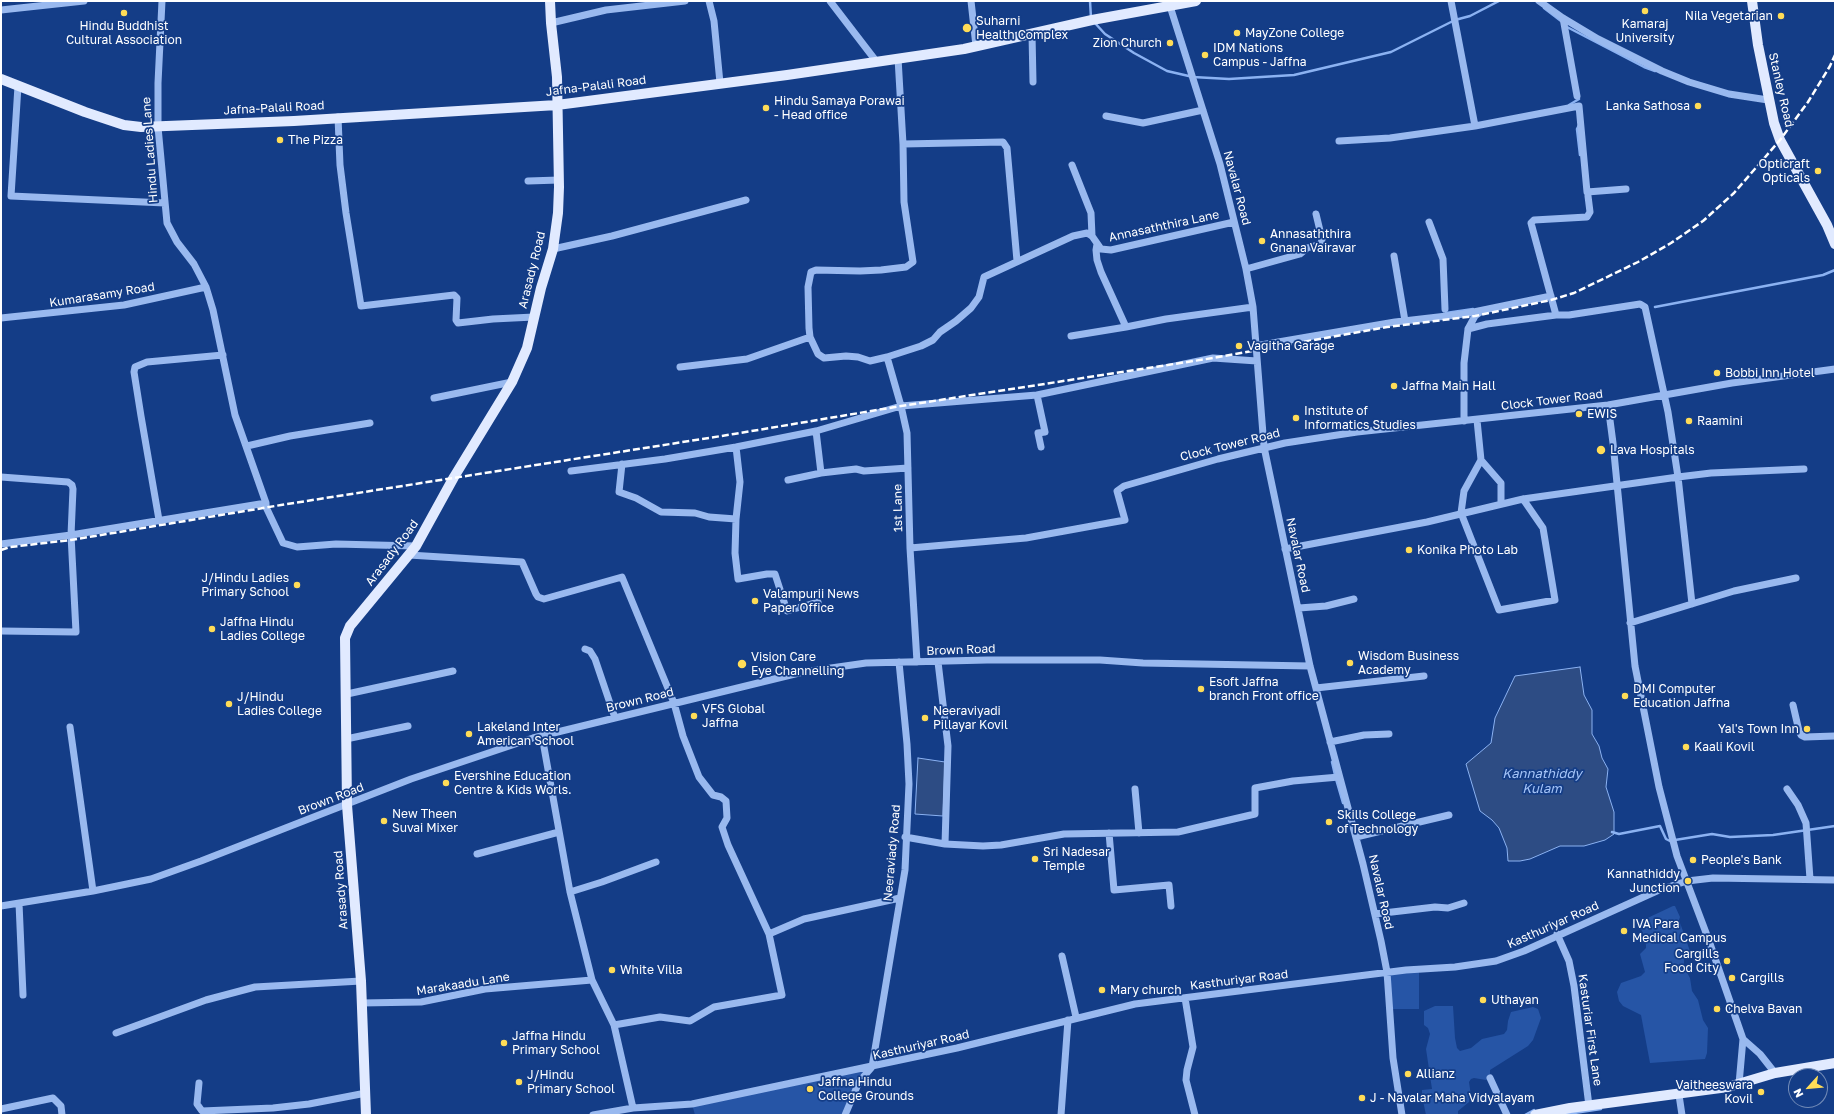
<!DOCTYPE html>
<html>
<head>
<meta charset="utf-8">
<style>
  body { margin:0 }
  #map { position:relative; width:1836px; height:1116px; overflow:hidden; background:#143d87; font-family:"Golos Text",sans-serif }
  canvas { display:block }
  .frame { position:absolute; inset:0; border:2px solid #fff; pointer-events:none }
  .north { position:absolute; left:1788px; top:1068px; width:40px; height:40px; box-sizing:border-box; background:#143d87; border:1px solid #728bb7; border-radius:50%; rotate:243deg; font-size:11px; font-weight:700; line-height:16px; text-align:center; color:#fff }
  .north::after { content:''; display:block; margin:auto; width:14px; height:18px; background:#ffdc57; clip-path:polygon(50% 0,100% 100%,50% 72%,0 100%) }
</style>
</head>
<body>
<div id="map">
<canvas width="1836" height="1116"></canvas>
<div class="frame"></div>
<div class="north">N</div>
</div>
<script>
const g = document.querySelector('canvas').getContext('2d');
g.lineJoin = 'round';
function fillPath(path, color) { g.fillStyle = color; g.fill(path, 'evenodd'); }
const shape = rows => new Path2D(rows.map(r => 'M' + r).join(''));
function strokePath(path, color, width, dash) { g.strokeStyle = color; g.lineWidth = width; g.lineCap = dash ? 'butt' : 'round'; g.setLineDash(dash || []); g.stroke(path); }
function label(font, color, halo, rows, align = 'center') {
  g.font = font + ' "Golos Text",sans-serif'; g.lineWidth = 3.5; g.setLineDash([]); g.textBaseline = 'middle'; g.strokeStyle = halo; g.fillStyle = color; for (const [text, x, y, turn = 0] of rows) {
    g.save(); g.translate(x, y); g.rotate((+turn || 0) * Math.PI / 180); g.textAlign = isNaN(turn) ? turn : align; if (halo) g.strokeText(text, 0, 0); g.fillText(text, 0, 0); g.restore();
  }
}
fillPath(shape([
  [1673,906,1675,906,1680,917,1679,920,1690,951,1684,956,1684,967,1690,978,1692,991,1698,1000,1703,1020,1708,1028,1707,1053,1705,1059,1650,1063,1641,1015,1623,1006,1619,1001,1617,992,1621,983,1641,976,1645,972,1640,954,1646,948,1646,945,1639,922],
  [1419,969,1419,1009,1391,1009,1387,972],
  [1435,1006,1453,1006,1455,1038,1457,1048,1460,1051,1471,1048,1482,1039,1504,1034,1507,1030,1508,1021,1511,1012,1533,1007,1538,1009,1541,1018,1533,1040,1528,1046,1490,1070,1490,1078,1486,1080,1474,1078,1471,1079,1469,1082,1471,1096,1469,1102,1458,1111,1458,1115,1426,1115,1422,1096,1422,1090,1432,1089,1426,1049,1430,1034,1428,1028,1424,1025,1424,1011],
  [872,1067,859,1082,845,1115,695,1115,692,1104]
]), '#2655a6');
const water = shape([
  [1580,667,1584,695,1592,710,1592,734,1599,746,1602,758,1608,769,1606,787,1614,812,1614,834,1605,840,1584,846,1560,846,1530,859,1520,861,1508,861,1507,848,1499,828,1492,820,1480,811,1466,764,1491,743,1495,718,1515,676,1580,667],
  [918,758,945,762,943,816,915,814,918,758]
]);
fillPath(water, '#2d4c84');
strokePath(water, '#8bb2f2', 1);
strokePath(shape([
  [1090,1,1091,18],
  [1544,8,1561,21],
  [1094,22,1105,34,1134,53,1167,71,1193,77,1229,79,1294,75,1391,52,1455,20,1470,16,1499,1],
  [1567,27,1644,67,1655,71],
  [1569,105,1579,99],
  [1579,125,1577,129,1580,155],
  [1655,307,1823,275,1835,270],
  [1446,313,1473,309],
  [1332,762,1335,775,1334,775],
  [1336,779,1343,803],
  [1612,832,1619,834,1660,826,1666,839,1670,841],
  [1675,840,1712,834,1730,837,1773,835,1835,826],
  [1525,1115,1534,1110],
  [1561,1115,1601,1109]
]), '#8bb2f2', 2.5);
strokePath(shape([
  [709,1,714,21,720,83],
  [830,1,876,61],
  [971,1,976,46],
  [1451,1,1475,126,1579,106,1587,192,1626,189],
  [1539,1,1563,18,1598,39,1662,71,1689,82,1729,94,1768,100],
  [1169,3,1220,164,1246,269,1253,307,1264,447,1310,666,1363,864,1381,941,1387,972,1393,1058,1402,1115],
  [1,10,84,1],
  [1563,18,1577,96],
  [551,23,606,10,685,1],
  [1032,34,1033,82],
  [898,58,903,144,1003,142,1007,148,1017,261],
  [18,86,11,196,165,203],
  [1106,116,1143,123,1203,110],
  [338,117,340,165,346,213,361,306,454,295,457,298,456,320,458,323,493,319,534,317],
  [1339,141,1390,138,1475,126],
  [903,144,904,202,913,262,906,267,881,270,860,271,816,270,811,272,808,287,809,328,810,337,818,354,824,358,846,356,858,357,870,361,887,357,921,346,933,340,940,332,956,321,971,308,979,297,984,277,1073,236,1087,233,1092,236,1101,249,1111,250,1234,222],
  [1072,165,1091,213,1092,236],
  [528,181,559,180],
  [1429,222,1443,259,1445,309],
  [553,249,612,236,746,200],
  [1394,256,1405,321],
  [1246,269,1300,254,1307,248,1321,244,1322,239,1316,214],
  [1556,315,1531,223,1534,220,1587,217,1590,212,1588,196],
  [1,318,124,305,206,287],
  [1126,327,1166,319,1253,307],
  [1468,329,1487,324,1556,315,1569,315,1640,304,1645,307,1668,412,1678,477,1692,604],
  [1071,336,1126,327,1101,272,1097,260,1096,250,1097,244],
  [1255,346,1395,322,1464,314,1551,296],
  [887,357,901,406,907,433,910,548,917,662],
  [680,367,747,359,810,337],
  [1037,395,1045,432,1038,433,1041,447],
  [434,398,512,382],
  [1608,405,1613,443,1635,666,1659,787,1677,856,1708,938,1743,1039],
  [1477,420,1481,460,1464,491,1461,513,1499,610,1555,600,1543,528,1523,499],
  [1464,421,1464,363,1468,329,1475,316,1482,311],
  [816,431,821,473],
  [247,446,290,436,370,423],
  [1481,460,1501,483,1501,503],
  [622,464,619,492,636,498,661,512,695,513,709,517,736,519,740,482,736,447],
  [571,471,665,459,736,447,816,431,901,406,1037,395,1213,358,1257,361],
  [1,477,68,482,72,485,73,489,71,535,1,544],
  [788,480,821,473,856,469,864,471,908,468],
  [266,503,266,507,283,543,297,547,336,544,416,546],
  [736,519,735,553,738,579,767,574,775,574,787,611,818,602],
  [159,520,141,416,134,372,135,367,147,362,223,355],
  [910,548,1026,538,1125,520,1117,491,1124,486,1218,459,1285,443,1357,432,1608,405,1732,383,1835,369],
  [1285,549,1427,522,1523,499,1678,477,1711,473,1804,469],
  [409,555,522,562,536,594,538,597,544,599,622,577,674,703,683,736,699,777,713,795,721,797,726,801,727,818,722,827,728,845,769,934,782,995,714,1007,690,1021,660,1017,614,1025],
  [1299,608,1326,606,1354,599],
  [1630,623,1734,591,1796,578],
  [1,631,76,632,71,535,266,503,235,415,213,310,206,287,194,264,177,242,167,223,158,127,158,83,162,1],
  [585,649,590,651,595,659,615,718],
  [938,662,948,746,945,844],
  [1316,688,1424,676],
  [347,694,453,671],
  [1793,705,1799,731,1801,735,1805,737,1835,736],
  [70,727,93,891],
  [542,736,570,892,592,980,614,1025,633,1108],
  [346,739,408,726],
  [1330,742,1364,735,1389,734],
  [1135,789,1139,833],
  [1787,789,1798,805,1806,823,1810,879],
  [1109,833,1114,890,1169,885,1171,906],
  [905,837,945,844,983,846,1001,845,1064,834,1178,832,1255,814,1255,788,1293,781,1339,777],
  [1356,837,1449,815],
  [477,854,559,832],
  [570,892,602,882,656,862],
  [19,903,23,995],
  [1,906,93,891,151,879,201,861,411,779,533,738,803,672,866,663,987,660,1100,660,1143,663,1310,666],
  [1375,914,1435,907,1448,908,1464,903],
  [769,934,804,919,900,898],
  [1557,934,1569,961,1574,986,1589,1106],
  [1062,956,1076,1017],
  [1185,998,1193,1047,1187,1070,1186,1080,1195,1115],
  [361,1003,421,1002,485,989,592,980],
  [116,1033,206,1000,255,987,361,981],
  [1490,1078,1507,1115],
  [199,1083,197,1104,202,1111,273,1108,309,1104,366,1093],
  [1739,1084,1743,1039,1760,1054,1775,1073],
  [1679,1095,1682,1115],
  [1,1109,53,1098,61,1106,62,1115],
  [593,1115,633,1108,692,1104,957,1048,1135,1004,1406,970,1455,967,1496,961,1524,951,1659,890,1687,881,1713,878,1835,880],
  [845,1115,859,1082,872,1067,905,870,909,784,907,744,899,662],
  [1061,1115,1068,1020]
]), '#99b9ef', 7);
strokePath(shape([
  [1752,1,1758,45,1774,123,1780,140,1827,225,1835,244],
  [1,79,85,112,124,125,141,127,294,121,557,105,787,75,964,49,1092,20,1196,1],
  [366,1115,361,981,347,805,345,638,350,626,416,546,454,477,512,382,527,348,541,288,553,249,558,213,559,187,557,77,551,23,550,1],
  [1535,1115,1570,1108,1728,1087,1775,1073,1835,1063]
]), '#e1eaff', 10);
strokePath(shape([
  [1,550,10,547,71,540,281,505,734,434,901,406,1213,358,1387,327,1475,316,1551,300,1574,293,1638,262,1671,243,1703,221,1734,193,1780,140,1808,102,1830,66,1835,55]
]), '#fff', 2.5, [7, 3]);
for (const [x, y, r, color] of [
  [1645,11,4,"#ffdc57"],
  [124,13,4,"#ffdc57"],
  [1781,16,4,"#ffdc57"],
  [967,28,5,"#ffdc57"],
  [1237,33,4,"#ffdc57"],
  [1170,43,4,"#ffdc57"],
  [1205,55,4,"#ffdc57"],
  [1698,106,4,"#ffdc57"],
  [766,108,4,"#ffdc57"],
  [280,140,4,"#ffdc57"],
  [1818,171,4,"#ffdc57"],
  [1262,241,4,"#ffdc57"],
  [1239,346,4,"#ffdc57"],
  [1717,373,4,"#ffdc57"],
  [1394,386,4,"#ffdc57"],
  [1579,414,4,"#ffdc57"],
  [1296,418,4,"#ffdc57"],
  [1689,421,4,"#ffdc57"],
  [1601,450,5,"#ffdc57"],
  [1409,550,4,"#ffdc57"],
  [297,585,4,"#ffdc57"],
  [755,601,4,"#ffdc57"],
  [212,629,4,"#ffdc57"],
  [1350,663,4,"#ffdc57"],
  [742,664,5,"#ffdc57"],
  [1201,689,4,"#ffdc57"],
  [1625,696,4,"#ffdc57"],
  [229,704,4,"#ffdc57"],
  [694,716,4,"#ffdc57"],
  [925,718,4,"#ffdc57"],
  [1807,729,4,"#ffdc57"],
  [469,734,4,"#ffdc57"],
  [1686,747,4,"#ffdc57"],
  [446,783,4,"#ffdc57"],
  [384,821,4,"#ffdc57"],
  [1329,822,4,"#ffdc57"],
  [1035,859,4,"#ffdc57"],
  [1693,860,4,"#ffdc57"],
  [1688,881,4,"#ffdc57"],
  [1624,931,4,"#ffdc57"],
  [1727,961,4,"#ffdc57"],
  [612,970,4,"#ffdc57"],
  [1732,978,4,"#ffdc57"],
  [1102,990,4,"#ffdc57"],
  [1483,1000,4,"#ffdc57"],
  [1717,1009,4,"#ffdc57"],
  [504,1043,4,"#ffdc57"],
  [1408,1074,4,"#ffdc57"],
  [519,1082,4,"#ffdc57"],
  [810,1089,4,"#ffdc57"],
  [1761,1092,4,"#ffdc57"],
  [1362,1098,4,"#ffdc57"]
]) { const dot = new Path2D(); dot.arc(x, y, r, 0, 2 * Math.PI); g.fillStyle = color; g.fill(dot); strokePath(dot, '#143d87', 1.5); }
label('12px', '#fff', '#143d87', [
  ["Nila Vegetarian",1773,16,"right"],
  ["Suharni",976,21],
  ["Health Complex",976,35],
  ["Kamaraj",1645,24,"center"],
  ["University",1645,38,"center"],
  ["Hindu Buddhist",124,26,"center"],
  ["Cultural Association",124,40,"center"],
  ["MayZone College",1245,33],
  ["Zion Church",1162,43,"right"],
  ["IDM Nations",1213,48],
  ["Campus - Jaffna",1213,62],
  ["Hindu Samaya Porawai",774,101],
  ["- Head office",774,115],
  ["Lanka Sathosa",1690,106,"right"],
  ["The Pizza",288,140],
  ["Opticraft",1810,164,"right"],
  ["Opticals",1810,178,"right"],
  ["Annasaththira",1270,234],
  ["Gnana Vairavar",1270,248],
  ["Vagitha Garage",1247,346],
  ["Bobbi Inn Hotel",1725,373],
  ["Jaffna Main Hall",1402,386],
  ["Institute of",1304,411],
  ["Informatics Studies",1304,425],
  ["EWIS",1587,414],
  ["Raamini",1697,421],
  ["Lava Hospitals",1610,450],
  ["Konika Photo Lab",1417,550],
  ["J/Hindu Ladies",289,578,"right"],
  ["Primary School",289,592,"right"],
  ["Valampurii News",763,594],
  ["Paper Office",763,608],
  ["Jaffna Hindu",220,622],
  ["Ladies College",220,636],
  ["Wisdom Business",1358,656],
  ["Academy",1358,670],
  ["Vision Care",751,657],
  ["Eye Channelling",751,671],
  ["Esoft Jaffna",1209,682],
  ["branch Front office",1209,696],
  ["DMI Computer",1633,689],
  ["Education Jaffna",1633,703],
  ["J/Hindu",237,697],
  ["Ladies College",237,711],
  ["VFS Global",702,709],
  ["Jaffna",702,723],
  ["Neeraviyadi",933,711],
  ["Pillayar Kovil",933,725],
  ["Lakeland Inter",477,727],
  ["American School",477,741],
  ["Yal's Town Inn",1799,729,"right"],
  ["Kaali Kovil",1694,747],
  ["Evershine Education",454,776],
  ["Centre & Kids Worls.",454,790],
  ["New Theen",392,814],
  ["Suvai Mixer",392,828],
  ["Skills College",1337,815],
  ["of Technology",1337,829],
  ["Sri Nadesar",1043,852],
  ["Temple",1043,866],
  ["People's Bank",1701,860],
  ["Kannathiddy",1680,874,"right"],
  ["Junction",1680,888,"right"],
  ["IVA Para",1632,924],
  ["Medical Campus",1632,938],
  ["Cargills",1719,954,"right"],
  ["Food City",1719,968,"right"],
  ["White Villa",620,970],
  ["Cargills",1740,978],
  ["Mary church",1110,990],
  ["Uthayan",1491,1000],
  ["Chelva Bavan",1725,1009],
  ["Jaffna Hindu",512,1036],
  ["Primary School",512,1050],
  ["Allianz",1416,1074],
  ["J/Hindu",527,1075],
  ["Primary School",527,1089],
  ["Jaffna Hindu",818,1082],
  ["College Grounds",818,1096],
  ["Vaitheeswara",1753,1085,"right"],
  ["Kovil",1753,1099,"right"],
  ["J - Navalar Maha Vidyalayam",1370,1098]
], 'left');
label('12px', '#fff', '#143d87', [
  ["Jafna-Palali Road",596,86,-7],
  ["Stanley Road",1781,90,77],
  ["Jafna-Palali Road",274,108,-3],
  ["Hindu Ladies Lane",150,150,-94],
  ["Navalar Road",1237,188,75],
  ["Annasaththira Lane",1164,226,-12],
  ["Arasady Road",532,270,-76],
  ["Kumarasamy Road",102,295,-9],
  ["Clock Tower Road",1552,400,-7],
  ["Clock Tower Road",1230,445,-14],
  ["1st Lane",898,508,-91],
  ["Arasady Road",392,553,-53],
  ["Navalar Road",1298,555,78],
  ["Brown Road",961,650,-2],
  ["Brown Road",640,700,-14],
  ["Brown Road",331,799,-21],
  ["Neeraviady Road",892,853,-85],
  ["Arasady Road",341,890,-94],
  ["Navalar Road",1381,892,77],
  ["Kasthuriyar Road",1553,925,-24],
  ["Kasthuriyar Road",1239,980,-7],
  ["Marakaadu Lane",463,984,-9],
  ["Kasturiar First Lane",1590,1030,82],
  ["Kasthuriyar Road",921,1045,-13]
]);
label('italic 13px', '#a4c3f7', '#143d87', [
  ["Kannathiddy",1542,774],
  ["Kulam",1542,789]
]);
</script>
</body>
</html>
